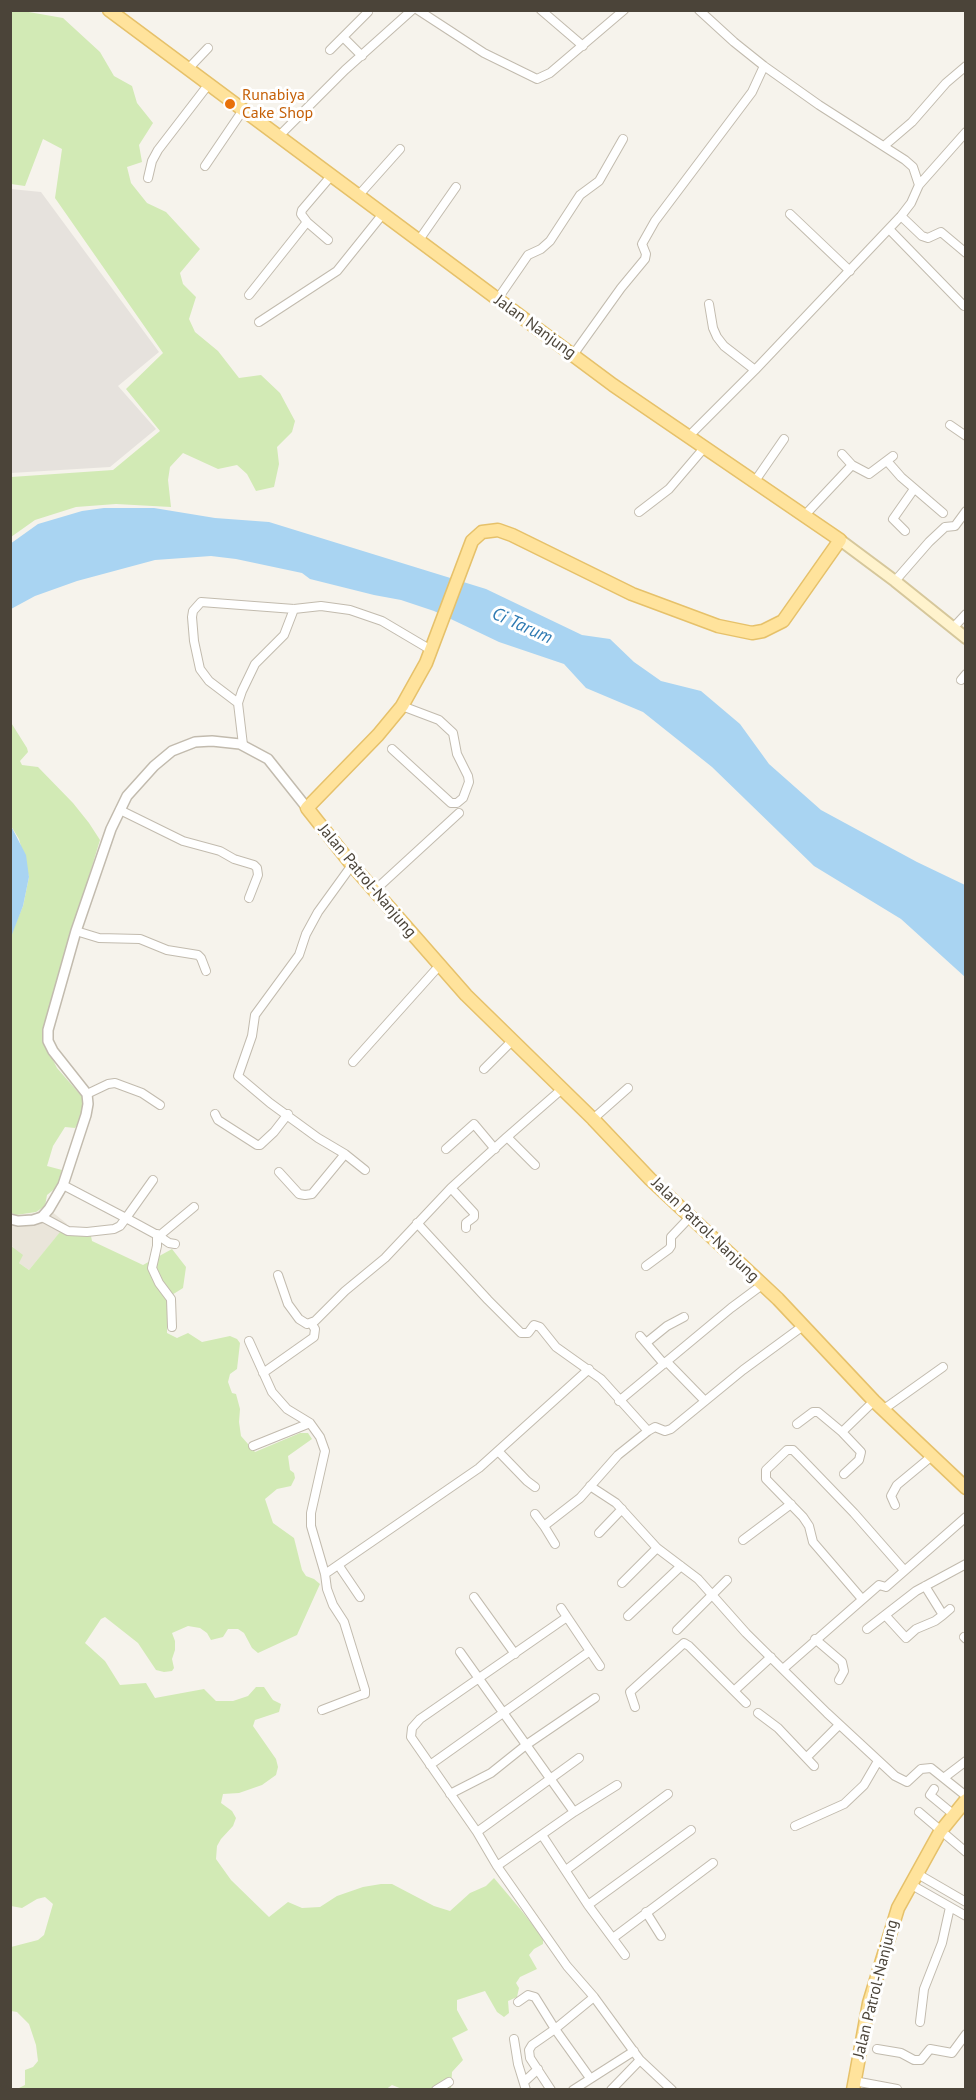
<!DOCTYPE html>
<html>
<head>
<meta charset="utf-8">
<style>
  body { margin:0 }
  #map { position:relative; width:976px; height:2100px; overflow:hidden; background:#f6f3ec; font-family:"PT Sans",sans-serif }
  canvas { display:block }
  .frame { position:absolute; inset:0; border:12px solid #4b4439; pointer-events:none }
</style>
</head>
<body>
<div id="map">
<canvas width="976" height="2100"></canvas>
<div class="frame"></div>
</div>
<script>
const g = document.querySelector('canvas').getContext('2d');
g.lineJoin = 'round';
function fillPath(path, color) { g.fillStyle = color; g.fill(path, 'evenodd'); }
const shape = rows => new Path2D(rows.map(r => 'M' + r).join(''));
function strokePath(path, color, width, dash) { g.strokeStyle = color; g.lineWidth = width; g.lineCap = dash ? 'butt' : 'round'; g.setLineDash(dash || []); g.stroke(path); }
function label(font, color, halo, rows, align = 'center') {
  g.font = font + ' "PT Sans",sans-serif'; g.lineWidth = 6; g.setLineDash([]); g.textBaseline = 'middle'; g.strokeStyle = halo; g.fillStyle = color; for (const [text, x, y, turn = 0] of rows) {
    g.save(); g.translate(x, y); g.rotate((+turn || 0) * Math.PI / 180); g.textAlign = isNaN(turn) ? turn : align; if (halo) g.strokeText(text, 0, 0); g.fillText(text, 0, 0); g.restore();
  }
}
fillPath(shape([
  [45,1206,67,1224,29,1270,19,1263,13,1247,11,1246,11,1212,16,1215,36,1213]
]), '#eae5da');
fillPath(shape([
  [11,189,41,192,159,352,118,386,156,429,110,467,11,473]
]), '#e6e2dd');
fillPath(shape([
  [11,10,23,11,63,18,100,52,114,76,132,86,137,103,153,123,139,145,142,162,127,167,131,183,147,203,166,212,200,249,180,273,183,284,196,297,189,319,195,332,218,351,239,378,261,375,280,393,295,421,292,432,277,447,279,464,274,487,256,491,247,474,237,465,218,469,183,453,170,467,168,480,171,507,116,504,76,507,35,520,11,537,11,477,113,470,160,431,126,389,163,353,55,198,62,149,43,139,25,186,11,184],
  [10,721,27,748,28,752,20,761,22,765,38,767,73,803,89,823,100,840,45,1021,46,1046,57,1068,85,1100,84,1114,75,1128,65,1127,53,1146,47,1166,62,1170,57,1187,47,1195,45,1206,36,1212,16,1215,10,1212,10,937,23,906,29,877,19,839,11,826],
  [60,1232,91,1236,92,1241,143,1265,172,1249,186,1267,183,1288,167,1298,167,1333,177,1338,188,1333,202,1342,230,1336,237,1339,240,1343,237,1369,230,1374,228,1382,232,1393,236,1394,240,1409,239,1422,241,1436,255,1452,300,1433,308,1433,312,1439,288,1456,290,1470,294,1473,295,1478,291,1486,277,1489,265,1499,273,1523,294,1538,302,1570,306,1576,314,1579,320,1584,297,1635,258,1653,252,1648,244,1633,238,1629,228,1629,223,1637,211,1640,207,1633,200,1628,188,1626,172,1633,175,1641,175,1650,172,1659,174,1668,172,1671,164,1672,156,1670,138,1643,105,1617,101,1619,85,1643,105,1661,120,1685,146,1683,155,1698,204,1689,216,1701,233,1701,248,1696,256,1687,264,1687,273,1700,281,1704,279,1712,255,1720,253,1726,276,1759,278,1767,276,1775,262,1785,239,1793,223,1794,221,1803,232,1811,236,1818,233,1826,221,1839,217,1846,216,1859,231,1880,269,1917,288,1902,302,1908,320,1907,337,1896,363,1887,381,1884,392,1884,434,1906,450,1911,470,1893,486,1886,494,1878,521,1910,543,1938,543,1944,534,1949,529,1955,537,1969,520,1977,516,1983,519,1988,517,1997,508,2001,509,2013,504,2017,497,2012,485,1991,457,2000,457,2010,468,2030,452,2038,463,2060,452,2072,451,2089,402,2089,392,2085,385,2090,17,2089,25,2085,25,2070,33,2067,38,2061,36,2045,29,2024,17,2012,11,2011,11,1947,38,1940,44,1935,53,1904,45,1897,37,1899,22,1908,11,1906,11,1246,23,1255,19,1263,29,1270]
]), '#d2eab5');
fillPath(shape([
  [104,508,154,508,215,518,269,522,486,589,582,635,610,639,634,662,661,681,701,691,740,724,769,764,821,810,917,862,965,885,965,977,901,919,814,866,712,767,643,712,586,688,564,664,499,642,434,611,401,600,374,595,310,579,302,573,236,559,211,556,155,560,77,581,35,596,11,609,10,544,38,524,82,511],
  [11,826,26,855,29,877,23,906,11,937]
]), '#a9d4f2');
const minor = shape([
  [418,10,484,53,537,79,550,73,624,10],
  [541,10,583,46],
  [699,10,734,42,764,66,819,105,905,160,913,167,919,185],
  [343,37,362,56],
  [330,50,368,12],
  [188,69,208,48],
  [279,136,345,70,412,10],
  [884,146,912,122,946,83,966,66],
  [205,166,243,110],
  [148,178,152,161,158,150,208,85],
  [358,196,400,149],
  [790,214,850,271],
  [901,216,922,236,928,238,941,232,966,253],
  [889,229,964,306],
  [328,240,307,222,301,214,302,210,331,176],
  [419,240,456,187],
  [249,295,307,222],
  [497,300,528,255,541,249,550,241,580,195,599,181,623,139],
  [709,304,713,328,717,337,724,346,755,370],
  [259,322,337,271,382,215],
  [573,355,621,288,645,259,646,254,642,244,655,221,752,92,764,66],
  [950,425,966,436],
  [689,436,755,370,901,216,911,203,919,185,966,132],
  [842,454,852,465],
  [887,461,901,477,943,513],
  [755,481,784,439],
  [639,512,669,489,704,448],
  [805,515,852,465,869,474,893,456],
  [905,531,893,519,914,489],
  [895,581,929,542,945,527,955,526,966,511],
  [953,628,966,614],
  [961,680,966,674],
  [238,703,209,681,200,669,194,641,192,617,193,611,201,602,294,609,321,606,350,610,382,621,431,650],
  [243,745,238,703,242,691,255,664,284,635,294,609],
  [392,749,451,803,457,803,463,798,469,782,468,776,457,754,453,733,439,720,402,706],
  [120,810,183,841,220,851,234,859,254,865,257,868,258,875,249,898],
  [352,865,318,912,306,934,299,955,255,1015,252,1036,238,1076,270,1103,318,1138,345,1154,365,1170],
  [374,891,459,813],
  [76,931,99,938,140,939,167,950,198,955,201,958,206,971],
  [353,1062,439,966],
  [484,1069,513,1040],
  [87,1094,108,1084,115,1083,142,1093,160,1105],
  [215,1114,218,1120,257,1145,260,1145,274,1132,288,1114],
  [593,1119,628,1088],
  [446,1149,474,1124,495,1149],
  [535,1165,507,1137,562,1089],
  [279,1172,299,1194,305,1195,312,1194,345,1154],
  [63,1185,126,1218,153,1180],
  [451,1188,474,1213,474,1217,466,1223,466,1228],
  [42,1217,68,1231,87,1232,114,1229,120,1226,126,1218,159,1236,194,1207],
  [417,1223,488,1300,521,1333,528,1333,534,1325,540,1327,556,1347,601,1379,648,1431],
  [157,1234,157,1246,152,1268,159,1283,171,1299,172,1327],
  [159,1236,169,1243,175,1244],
  [646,1266,669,1249,671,1246,671,1237,690,1217],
  [278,1275,288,1304,299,1319,307,1324,315,1321,345,1291,385,1258,451,1188,507,1137],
  [640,1336,646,1343],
  [249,1341,272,1392,287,1409,310,1423,320,1437,325,1451,311,1513,311,1526,325,1574,327,1589,333,1605,344,1622,365,1690,365,1694,361,1695,322,1710],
  [667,1362,705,1401],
  [664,1364,646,1343,667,1326,684,1317],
  [263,1373,314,1337,315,1329,311,1323],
  [619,1401,731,1308,762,1285],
  [884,1409,943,1367],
  [797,1424,813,1412,818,1412,842,1432],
  [253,1446,310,1423],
  [498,1451,527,1481,535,1487],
  [844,1474,859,1460,861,1452,842,1432,874,1401],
  [590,1486,616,1503,657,1548,698,1579,746,1633,827,1713,895,1776,907,1782,921,1769,931,1768,966,1796],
  [895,1505,891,1496,897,1485,932,1456],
  [535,1514,544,1526,580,1498,618,1455,648,1431,655,1427,665,1431,671,1429,743,1370,803,1326],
  [544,1526,555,1544],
  [599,1533,622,1509],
  [743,1540,791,1504],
  [339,1566,360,1597],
  [325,1574,479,1468,589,1369],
  [622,1583,657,1548],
  [925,1586,943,1615,950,1609],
  [474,1597,515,1654],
  [862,1599,813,1542,809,1526,803,1517,766,1479,766,1470,787,1450,793,1450,801,1458,854,1513,904,1570],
  [561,1608,567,1617],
  [885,1615,906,1638,916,1629,935,1621,943,1615],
  [628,1616,681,1566],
  [867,1629,916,1591,966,1564],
  [677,1630,727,1580],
  [964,1637,966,1639],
  [815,1639,842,1662,844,1671,839,1680],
  [460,1652,574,1812],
  [600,1666,567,1617,420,1719,412,1728,411,1737,477,1832,497,1866,567,1966,594,1997,640,2060,672,2090],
  [783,1669,879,1585,886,1587,966,1517],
  [735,1690,771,1657],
  [635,1707,630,1692,684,1643,689,1646,746,1703],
  [758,1713,778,1728,814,1766],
  [807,1757,839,1725],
  [430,1765,590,1651],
  [945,1777,966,1761],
  [934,1789,930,1795,953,1814],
  [450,1794,491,1773,526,1745,595,1698],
  [919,1812,966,1852],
  [795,1826,844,1804,864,1785,878,1761],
  [477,1832,579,1758],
  [542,1835,588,1905,625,1955],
  [497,1866,574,1812,617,1785],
  [566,1870,668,1794],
  [916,1873,966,1902],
  [910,1884,966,1916],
  [588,1905,691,1830],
  [646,1912,661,1936],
  [613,1938,713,1863],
  [518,2002,528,1995,535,1997,555,2029,590,2078],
  [920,2022,924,1989,942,1943,950,1907],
  [514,2039,518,2064,526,2090],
  [877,2049,901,2053,914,2060,921,2060,930,2049,952,2053,966,2034],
  [854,2081,897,2089],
  [524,2082,538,2069],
  [436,2090,449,2082],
  [551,2090,530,2058,529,2050,532,2045,555,2029,594,1997],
  [573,2090,634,2051],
  [611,2090,640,2060]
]);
const tertiary = shape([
  [10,1219,18,1221,33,1220,42,1217,49,1209,63,1185,86,1115,88,1104,87,1094,53,1051,48,1041,48,1030,76,931,111,829,127,796,154,766,172,751,195,742,212,741,240,744,268,759,307,808]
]);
const secondary = shape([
  [840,540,895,581,966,638]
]);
const primary = shape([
  [109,10,613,385,840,540,783,621,763,631,752,633,718,626,632,594,512,535,498,530,482,532,472,541,426,663,402,706,378,735,307,808,352,865,466,995,593,1119,650,1179,778,1299,874,1401,966,1488],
  [853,2090,869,2003,898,1908,940,1832,966,1800]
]);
strokePath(minor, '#c2bbae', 10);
strokePath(tertiary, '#c2bbae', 12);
strokePath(secondary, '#d6c79b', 14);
strokePath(primary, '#e6c16a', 15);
strokePath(minor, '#fff', 8);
strokePath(tertiary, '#fff', 9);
strokePath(secondary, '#fff3cd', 10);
strokePath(primary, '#ffe39c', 12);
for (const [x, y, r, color] of [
  [230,104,6,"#e8710a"]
]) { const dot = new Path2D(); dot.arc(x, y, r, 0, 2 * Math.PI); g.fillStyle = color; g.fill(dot); strokePath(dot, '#fff', 2); }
label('16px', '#c56008', '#fff', [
  ["Runabiya",242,95],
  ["Cake Shop",242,113]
], 'left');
label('16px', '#4b4439', '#fff', [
  ["Jalan Nanjung",535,327,36],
  ["Jalan Patrol-Nanjung",367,881,50],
  ["Jalan Patrol-Nanjung",705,1230,44],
  ["Jalan Patrol-Nanjung",876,1989,-76]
]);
label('italic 18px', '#2e7ab2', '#fff', [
  ["Ci Tarum",522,626,24]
]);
</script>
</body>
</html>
